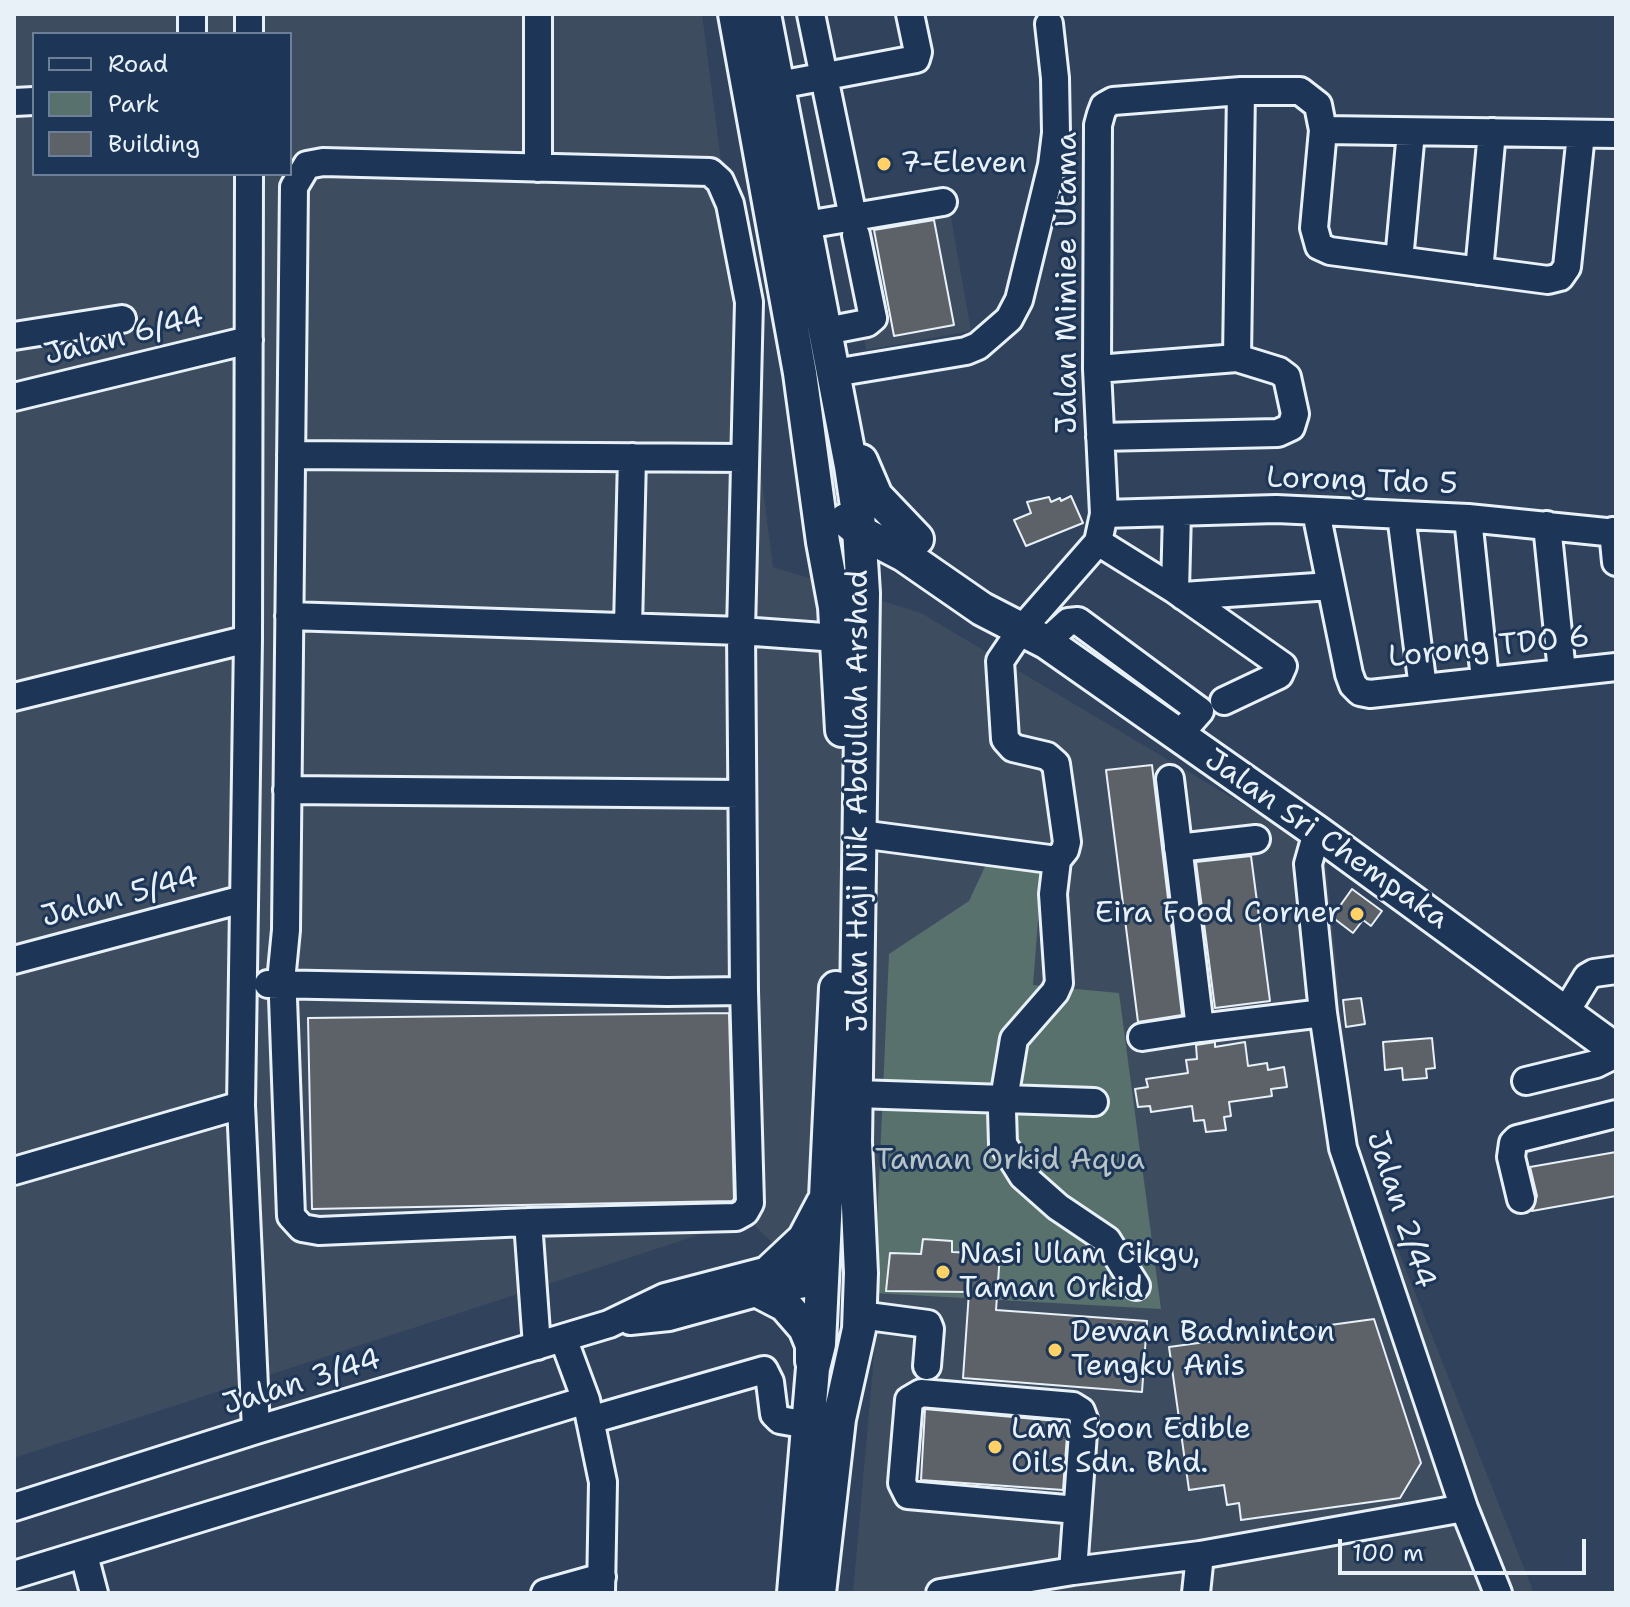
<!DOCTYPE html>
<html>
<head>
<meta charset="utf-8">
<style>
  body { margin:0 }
  #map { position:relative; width:1630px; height:1607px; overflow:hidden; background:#30425c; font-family:"Shantell Sans",sans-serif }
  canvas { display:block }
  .frame { position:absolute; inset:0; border:16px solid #e8f1f8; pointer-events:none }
  .legend { position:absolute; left:32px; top:32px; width:260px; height:144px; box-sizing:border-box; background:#1d3557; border:2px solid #6e8097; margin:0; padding:10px 14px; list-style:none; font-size:24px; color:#e8f1f8 }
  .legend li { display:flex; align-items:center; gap:16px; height:40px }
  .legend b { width:40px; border:2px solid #6e8097 }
  .scale { position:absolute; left:1338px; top:1539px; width:248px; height:36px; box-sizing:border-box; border:4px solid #e8f1f8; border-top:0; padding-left:10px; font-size:24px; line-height:28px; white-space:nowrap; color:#e8f1f8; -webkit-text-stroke:6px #1d3557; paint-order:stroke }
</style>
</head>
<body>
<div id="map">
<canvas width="1630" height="1607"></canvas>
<div class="frame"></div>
<ul class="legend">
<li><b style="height:10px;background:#1d3557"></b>Road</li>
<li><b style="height:22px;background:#58716d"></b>Park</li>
<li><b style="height:22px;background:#5d6268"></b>Building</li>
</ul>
<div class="scale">100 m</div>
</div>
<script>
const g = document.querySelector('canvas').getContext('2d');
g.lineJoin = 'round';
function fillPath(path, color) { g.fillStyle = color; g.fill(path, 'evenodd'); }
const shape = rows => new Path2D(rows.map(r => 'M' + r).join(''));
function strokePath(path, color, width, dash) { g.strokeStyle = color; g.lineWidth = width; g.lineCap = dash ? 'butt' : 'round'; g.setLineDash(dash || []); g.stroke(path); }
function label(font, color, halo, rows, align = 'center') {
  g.font = font + ' "Shantell Sans",sans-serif'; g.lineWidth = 6; g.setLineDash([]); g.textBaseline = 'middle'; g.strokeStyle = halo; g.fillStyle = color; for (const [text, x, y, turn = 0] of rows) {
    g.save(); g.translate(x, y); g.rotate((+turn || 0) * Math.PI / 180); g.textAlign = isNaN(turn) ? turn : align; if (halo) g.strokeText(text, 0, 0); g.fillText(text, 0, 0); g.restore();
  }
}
fillPath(shape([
  [14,14,702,14,773,567,921,613,1325,853,1354,1139,1534,1593,853,1593,875,1344,748,1219,14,1458],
  [34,34,290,34,290,174,34,174],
  [949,206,971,331,866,350,843,225]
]), '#3e4c60');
fillPath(shape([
  [989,858,1042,869,1033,985,1119,993,1161,1309,874,1293,889,954,969,901]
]), '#58716d');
const building = shape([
  [934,220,954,325,894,336,874,230,934,220],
  [1071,496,1083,523,1026,546,1014,520,1031,513,1027,502,1049,497,1051,502,1060,498,1061,501,1071,496],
  [1152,765,1182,1015,1138,1022,1106,770,1152,765],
  [1251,856,1270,1001,1215,1008,1196,862,1251,856],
  [1352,889,1382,911,1371,926,1363,920,1353,933,1332,917,1352,889],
  [1361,998,1365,1024,1346,1027,1343,1000,1361,998],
  [729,1013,734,1199,732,1201,312,1209,308,1018,729,1013],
  [1432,1038,1435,1068,1426,1069,1427,1078,1403,1080,1402,1068,1385,1070,1383,1042,1432,1038],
  [1215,1042,1215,1047,1245,1042,1248,1066,1267,1063,1268,1070,1284,1067,1287,1087,1271,1089,1272,1096,1229,1102,1231,1116,1224,1117,1226,1130,1206,1132,1204,1120,1194,1121,1192,1106,1151,1112,1150,1106,1138,1107,1135,1089,1148,1087,1146,1079,1188,1073,1186,1060,1197,1059,1196,1045,1215,1042],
  [1616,1152,1616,1196,1532,1211,1537,1196,1530,1167,1616,1152],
  [923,1239,952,1241,952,1252,1000,1254,996,1310,1147,1321,1142,1392,963,1378,969,1292,886,1291,890,1253,921,1254,923,1239],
  [1374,1319,1421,1463,1400,1498,1241,1520,1239,1503,1227,1505,1224,1485,1189,1490,1169,1347,1374,1319],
  [925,1409,1068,1422,1063,1490,921,1480,925,1409]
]);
fillPath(building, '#5d6268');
strokePath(building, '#e8f1f8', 2);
const minor = shape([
  [192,14,192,34],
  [249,14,249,34],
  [811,14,853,217],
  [779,85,916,59,918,52,910,14],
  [14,102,34,101],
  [1323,130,1616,134],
  [323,162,710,172,720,181,730,204,749,302,741,631,744,991,750,1203,745,1212,736,1217,528,1222,319,1231,302,1228,291,1216,282,971,286,930,294,187,307,165,323,162],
  [538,168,538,14],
  [249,174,248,639,241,1105,256,1430],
  [806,225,943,202],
  [1399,260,1411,132],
  [1479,271,1492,132],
  [826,331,867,323,873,318,856,235],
  [14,336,122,319],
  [1237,358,1241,91],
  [1097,369,1237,358,1279,371,1287,377,1295,414,1291,427,1278,433,1100,437],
  [834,373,966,351,978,346,1009,319,1019,300,1052,165,1056,133,1055,78,1049,24],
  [14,397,249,340],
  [291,455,745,458],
  [1316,512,1349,674,1353,685,1360,692,1370,694,1616,667],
  [1104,514,1276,509,1468,518,1616,533],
  [1401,515,1423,688],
  [1468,518,1485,680],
  [1547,525,1562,672],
  [1613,531,1616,562],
  [1098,542,1175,590,1283,666,1279,675,1224,701],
  [1175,590,1177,512],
  [1183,596,1331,586],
  [289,616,741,631,837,638],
  [628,627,632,457],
  [1046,642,1068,622,1078,621,1200,711,1178,736],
  [14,697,248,639],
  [1170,779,1200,1028,1323,1013],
  [287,790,742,794],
  [1317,832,1308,864,1323,1013,1343,1148,1464,1508,1498,1593],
  [860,834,1057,860],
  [1178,848,1256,839],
  [14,960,243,899],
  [268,984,667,992,744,991],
  [1565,1013,1587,977,1594,973,1616,970],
  [1142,1037,1200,1028],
  [1526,1081,1596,1064,1616,1054],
  [857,1094,1094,1102],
  [14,1171,241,1105],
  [1521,1199,1511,1157,1513,1143,1517,1139,1616,1114],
  [528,1222,537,1346],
  [1136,1286,1107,1240,1058,1207,1023,1176,1003,1144,1002,1111,1014,1039,1055,992,1059,983,1053,894,1057,860,1065,850,1067,842,1056,764,1047,756,1013,748,1005,739,1000,661,1021,630,1098,542,1104,514,1097,369,1098,125,1101,114,1104,106,1113,101,1241,91,1300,91,1318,105,1323,130,1314,228,1319,246,1330,251,1548,280,1560,277,1567,267,1581,134],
  [860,1315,928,1324,930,1329,927,1366],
  [630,1321,669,1317,760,1292,822,1281],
  [563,1338,586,1400,603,1482,601,1593],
  [590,1420,764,1370,770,1382,774,1414,780,1420,808,1425],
  [14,1507,256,1430,609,1324,665,1297,772,1269,824,1263],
  [84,1555,94,1593],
  [1073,1571,1084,1419,1081,1411,1073,1406,921,1393,909,1400,902,1483,908,1495,1077,1510],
  [14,1575,586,1400],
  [545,1593,602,1577],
  [940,1593,1073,1571,1200,1555,1464,1508],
  [1196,1593,1200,1555]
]);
const major = shape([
  [735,14,800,373,823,542,835,607,842,730],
  [764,14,851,466,858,513,863,593,855,1142,861,1273,859,1329,839,1419,819,1593],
  [861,461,876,496,917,539],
  [846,520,860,532,904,555,982,609,1046,642,1317,832,1616,1050],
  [772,1269,804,1239,823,1203],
  [760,1292,785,1305,805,1328,812,1345,812,1361],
  [794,1593,813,1368,819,1344,836,988]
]);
strokePath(minor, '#e8f1f8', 32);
strokePath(major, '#e8f1f8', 38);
strokePath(minor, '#1d3557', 26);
strokePath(major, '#1d3557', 32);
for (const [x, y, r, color] of [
  [884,164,8,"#ffd166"],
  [1357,914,8,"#ffd166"],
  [943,1272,8,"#ffd166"],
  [1055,1350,8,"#ffd166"],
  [995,1447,8,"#ffd166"]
]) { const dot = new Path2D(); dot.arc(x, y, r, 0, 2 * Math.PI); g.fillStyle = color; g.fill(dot); strokePath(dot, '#1d3557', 3); }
label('30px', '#e8f1f8', '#1d3557', [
  ["7-Eleven",900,164],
  ["Eira Food Corner",1341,914,"right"],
  ["Nasi Ulam Cikgu,",959,1255],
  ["Taman Orkid",959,1289],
  ["Dewan Badminton",1071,1333],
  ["Tengku Anis",1071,1367],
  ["Lam Soon Edible",1011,1430],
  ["Oils Sdn. Bhd.",1011,1464]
], 'left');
label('30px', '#e8f1f8', '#1d3557', [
  ["Jalan Mimiee Utama",1068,283,-90],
  ["Jalan 6/44",124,337,-14],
  ["Lorong Tdo 5",1362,482,2],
  ["Lorong TDO 6",1489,648,-6],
  ["Jalan Haji Nik Abdullah Arshad",859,801,-90],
  ["Jalan Sri Chempaka",1326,840,35],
  ["Jalan 5/44",120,898,-15],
  ["Jalan 2/44",1400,1210,72],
  ["Jalan 3/44",302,1383,-17]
]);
label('30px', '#b6c4c7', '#1d3557', [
  ["Taman Orkid Aqua",1010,1161]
]);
</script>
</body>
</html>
